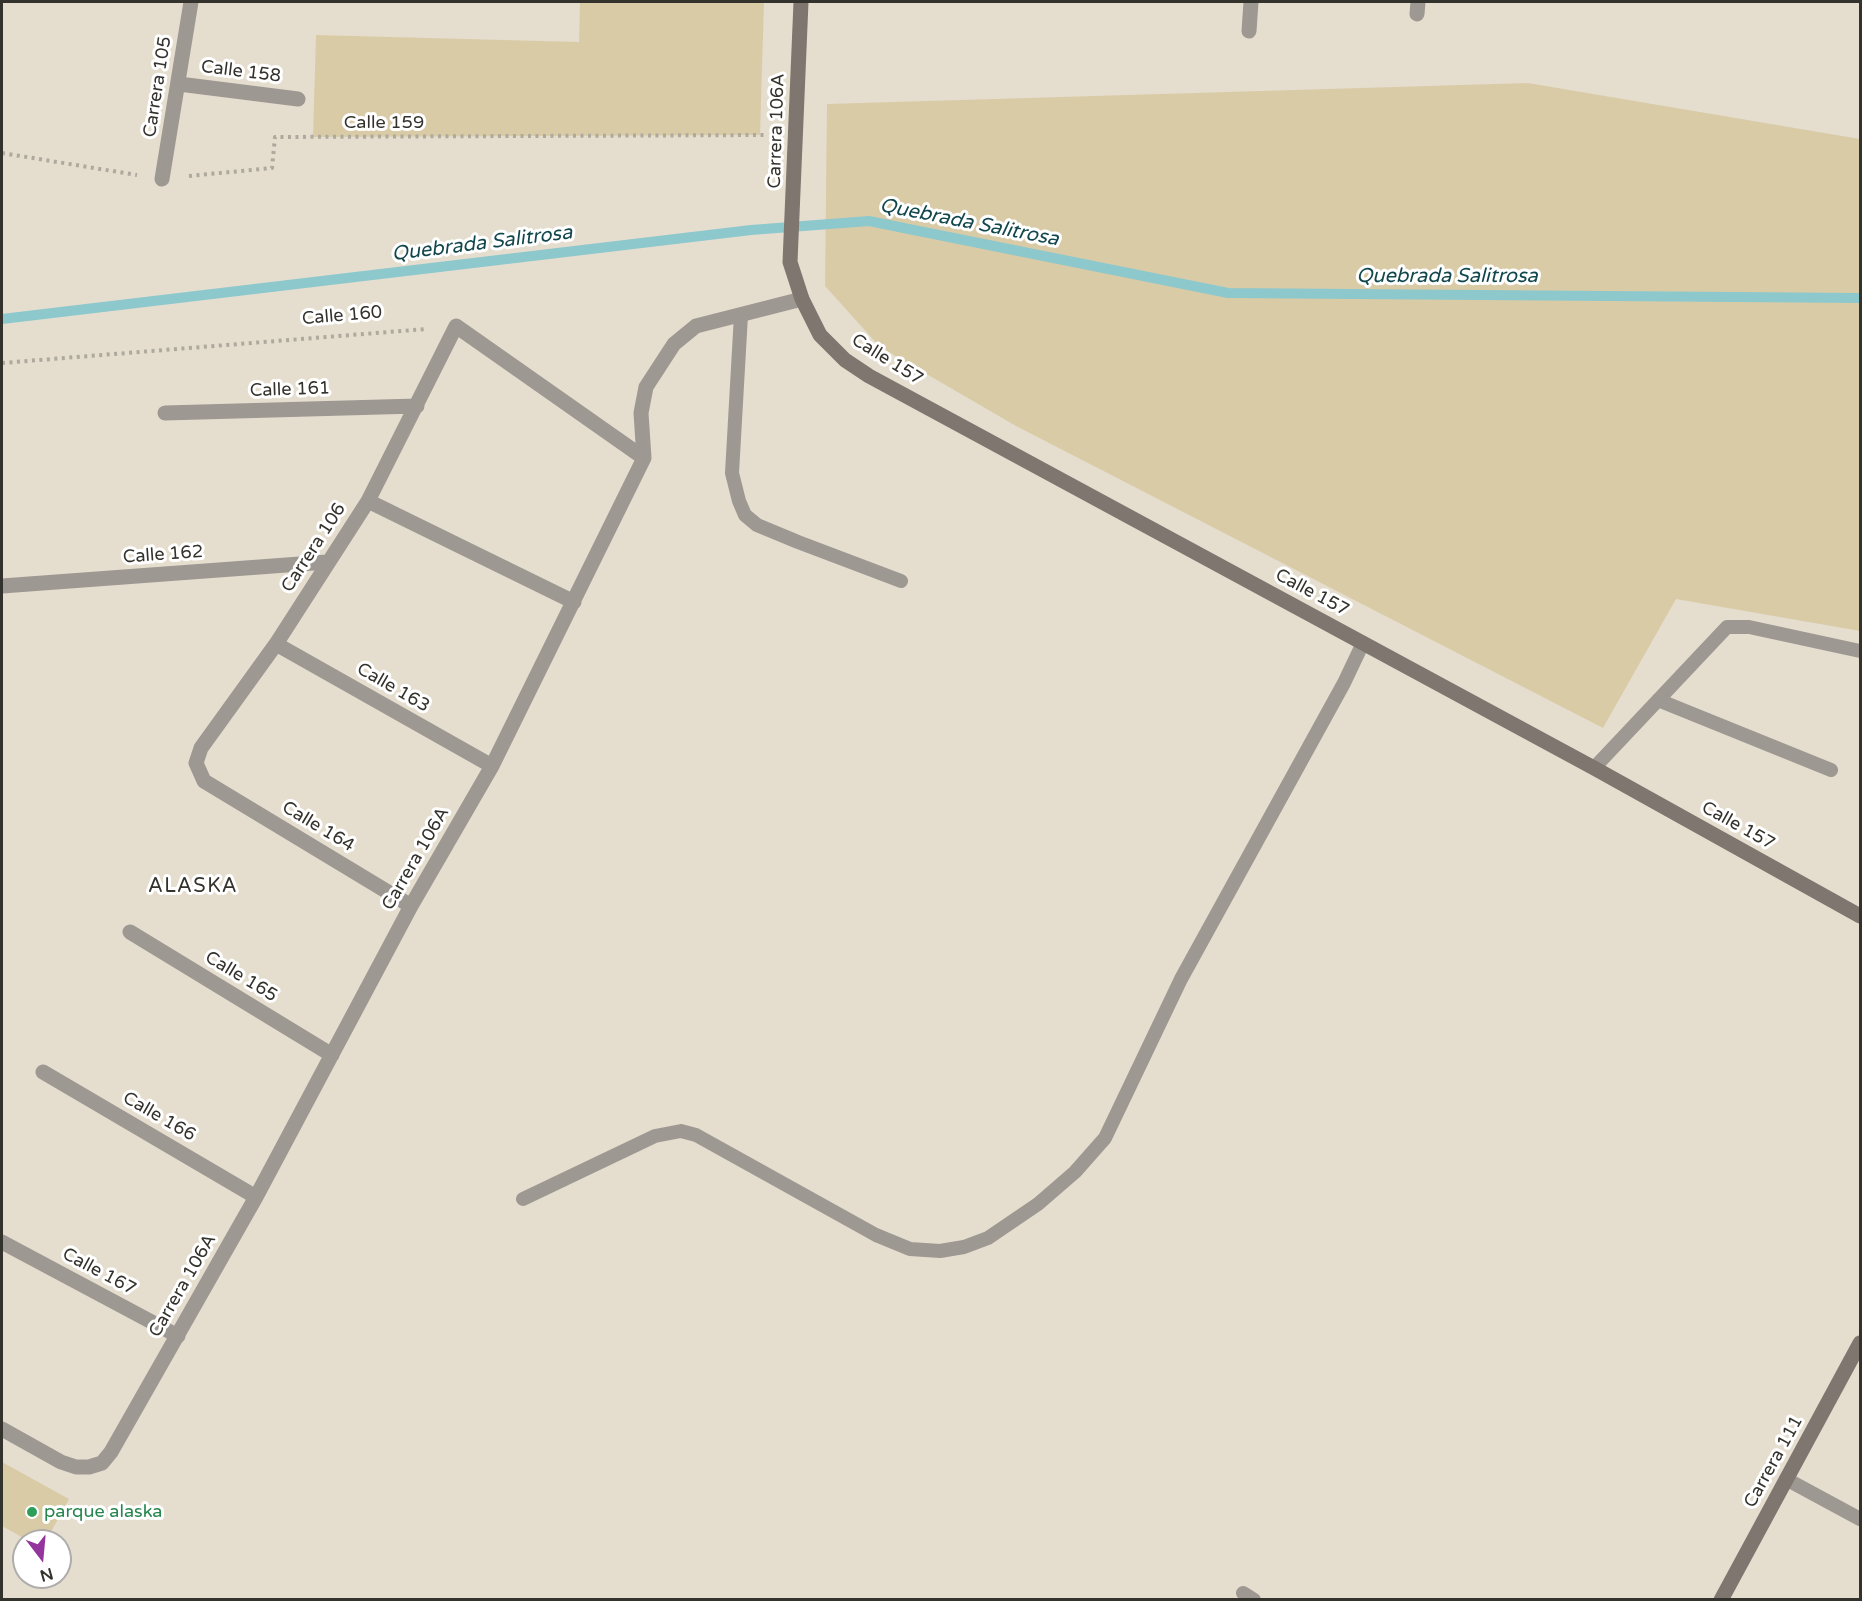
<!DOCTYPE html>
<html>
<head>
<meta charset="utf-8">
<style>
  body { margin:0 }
  #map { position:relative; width:1862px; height:1601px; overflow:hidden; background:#e5decf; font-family:"Varela Round",sans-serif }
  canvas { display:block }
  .frame { position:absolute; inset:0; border:3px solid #34322c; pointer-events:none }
  .north { position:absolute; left:12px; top:1529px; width:60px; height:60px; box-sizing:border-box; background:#fff; border:2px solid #aeadab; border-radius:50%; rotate:164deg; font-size:16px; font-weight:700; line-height:24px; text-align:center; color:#34322c }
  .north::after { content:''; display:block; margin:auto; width:21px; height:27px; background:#94359d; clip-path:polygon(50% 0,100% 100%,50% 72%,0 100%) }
</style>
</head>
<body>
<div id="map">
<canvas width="1862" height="1601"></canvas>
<div class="frame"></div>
<div class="north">N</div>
</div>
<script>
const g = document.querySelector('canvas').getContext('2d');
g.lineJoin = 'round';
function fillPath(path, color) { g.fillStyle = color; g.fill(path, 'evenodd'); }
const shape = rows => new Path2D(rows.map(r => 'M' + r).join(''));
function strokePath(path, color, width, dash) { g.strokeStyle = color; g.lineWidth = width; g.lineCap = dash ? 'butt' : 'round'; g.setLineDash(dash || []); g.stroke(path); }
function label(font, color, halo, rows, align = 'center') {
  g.font = font + ' "Varela Round",sans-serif'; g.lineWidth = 6; g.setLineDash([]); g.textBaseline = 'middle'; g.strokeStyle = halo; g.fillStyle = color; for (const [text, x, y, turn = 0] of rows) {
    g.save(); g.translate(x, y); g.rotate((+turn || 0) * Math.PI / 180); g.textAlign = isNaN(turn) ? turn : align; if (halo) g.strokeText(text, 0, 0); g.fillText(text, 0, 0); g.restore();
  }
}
fillPath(shape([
  [580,2,764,2,760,135,313,137,316,35,579,42],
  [1528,83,1860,139,1860,631,1676,599,1603,728,1016,426,880,347,825,286,827,104],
  [2,1462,69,1499,46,1541,29,1541,2,1526]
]), '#dacba7');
strokePath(shape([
  [2,319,751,230,869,221,1228,293,1860,298]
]), '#8dc8cd', 10);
strokePath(shape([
  [2,153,137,175],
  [189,176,272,168,275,137,768,135],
  [2,363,426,329]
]), '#aea99d', 4, [3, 4.5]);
strokePath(shape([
  [741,315,732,473,739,501,745,515,757,525,798,542,901,581],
  [1658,700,1831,770],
  [1594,768,1727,627,1749,627,1860,651],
  [523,1199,655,1136,681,1131,696,1135,876,1235,910,1249,940,1251,964,1247,988,1238,1038,1204,1075,1172,1105,1138,1181,979,1344,683,1363,643],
  [1786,1479,1860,1519],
  [1243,1593,1254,1600]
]), '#9e9893', 14);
strokePath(shape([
  [1417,14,1418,2],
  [1249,31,1251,2],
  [179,84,298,99],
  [162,179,191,2],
  [165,413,417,406],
  [368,501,574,602],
  [2,586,327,562],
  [276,644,492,766],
  [411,906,204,781,196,763,201,748,276,644,368,501,456,326,644,458],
  [130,932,332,1055],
  [43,1072,256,1197],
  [2,1242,178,1336],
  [2,1429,61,1462,76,1467,89,1467,102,1463,111,1452,256,1197,411,906,492,766,644,458,641,413,646,387,674,344,696,326,802,299]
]), '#9e9893', 15);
strokePath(shape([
  [801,2,790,262,802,299,820,335,845,360,869,376,1594,768,1860,916],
  [1721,1600,1860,1343]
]), '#7e766f', 15);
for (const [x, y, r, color] of [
  [32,1512,6,"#2e9e5b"]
]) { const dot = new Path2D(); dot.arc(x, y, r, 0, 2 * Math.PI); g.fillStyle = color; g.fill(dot); strokePath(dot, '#fff', 2); }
label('18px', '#34322c', '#fff', [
  ["Calle 158",241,72,7],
  ["Carrera 105",158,87,-81],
  ["Calle 159",384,123],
  ["Carrera 106A",777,131,-88],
  ["Calle 160",342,316,-5],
  ["Calle 157",887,360,32],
  ["Calle 161",290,390,-2],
  ["Carrera 106",314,548,-57],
  ["Calle 162",163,555,-4],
  ["Calle 157",1312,593,28],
  ["Calle 163",393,688,30],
  ["Calle 157",1738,826,29],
  ["Calle 164",318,827,31],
  ["Carrera 106A",416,859,-60],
  ["Calle 165",241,977,31],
  ["Calle 166",159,1117,30],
  ["Calle 167",99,1272,28],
  ["Carrera 106A",183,1286,-60],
  ["Carrera 111",1774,1462,-61]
]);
label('18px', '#27864d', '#fff', [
  ["parque alaska",44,1512]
], 'left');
label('italic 20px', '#12474c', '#fff', [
  ["Quebrada Salitrosa",969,223,11],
  ["Quebrada Salitrosa",482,244,-7],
  ["Quebrada Salitrosa",1447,277]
]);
g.letterSpacing = '1.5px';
label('20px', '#34322c', '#fff', [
  ["ALASKA",193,887]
]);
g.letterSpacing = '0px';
</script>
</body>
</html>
